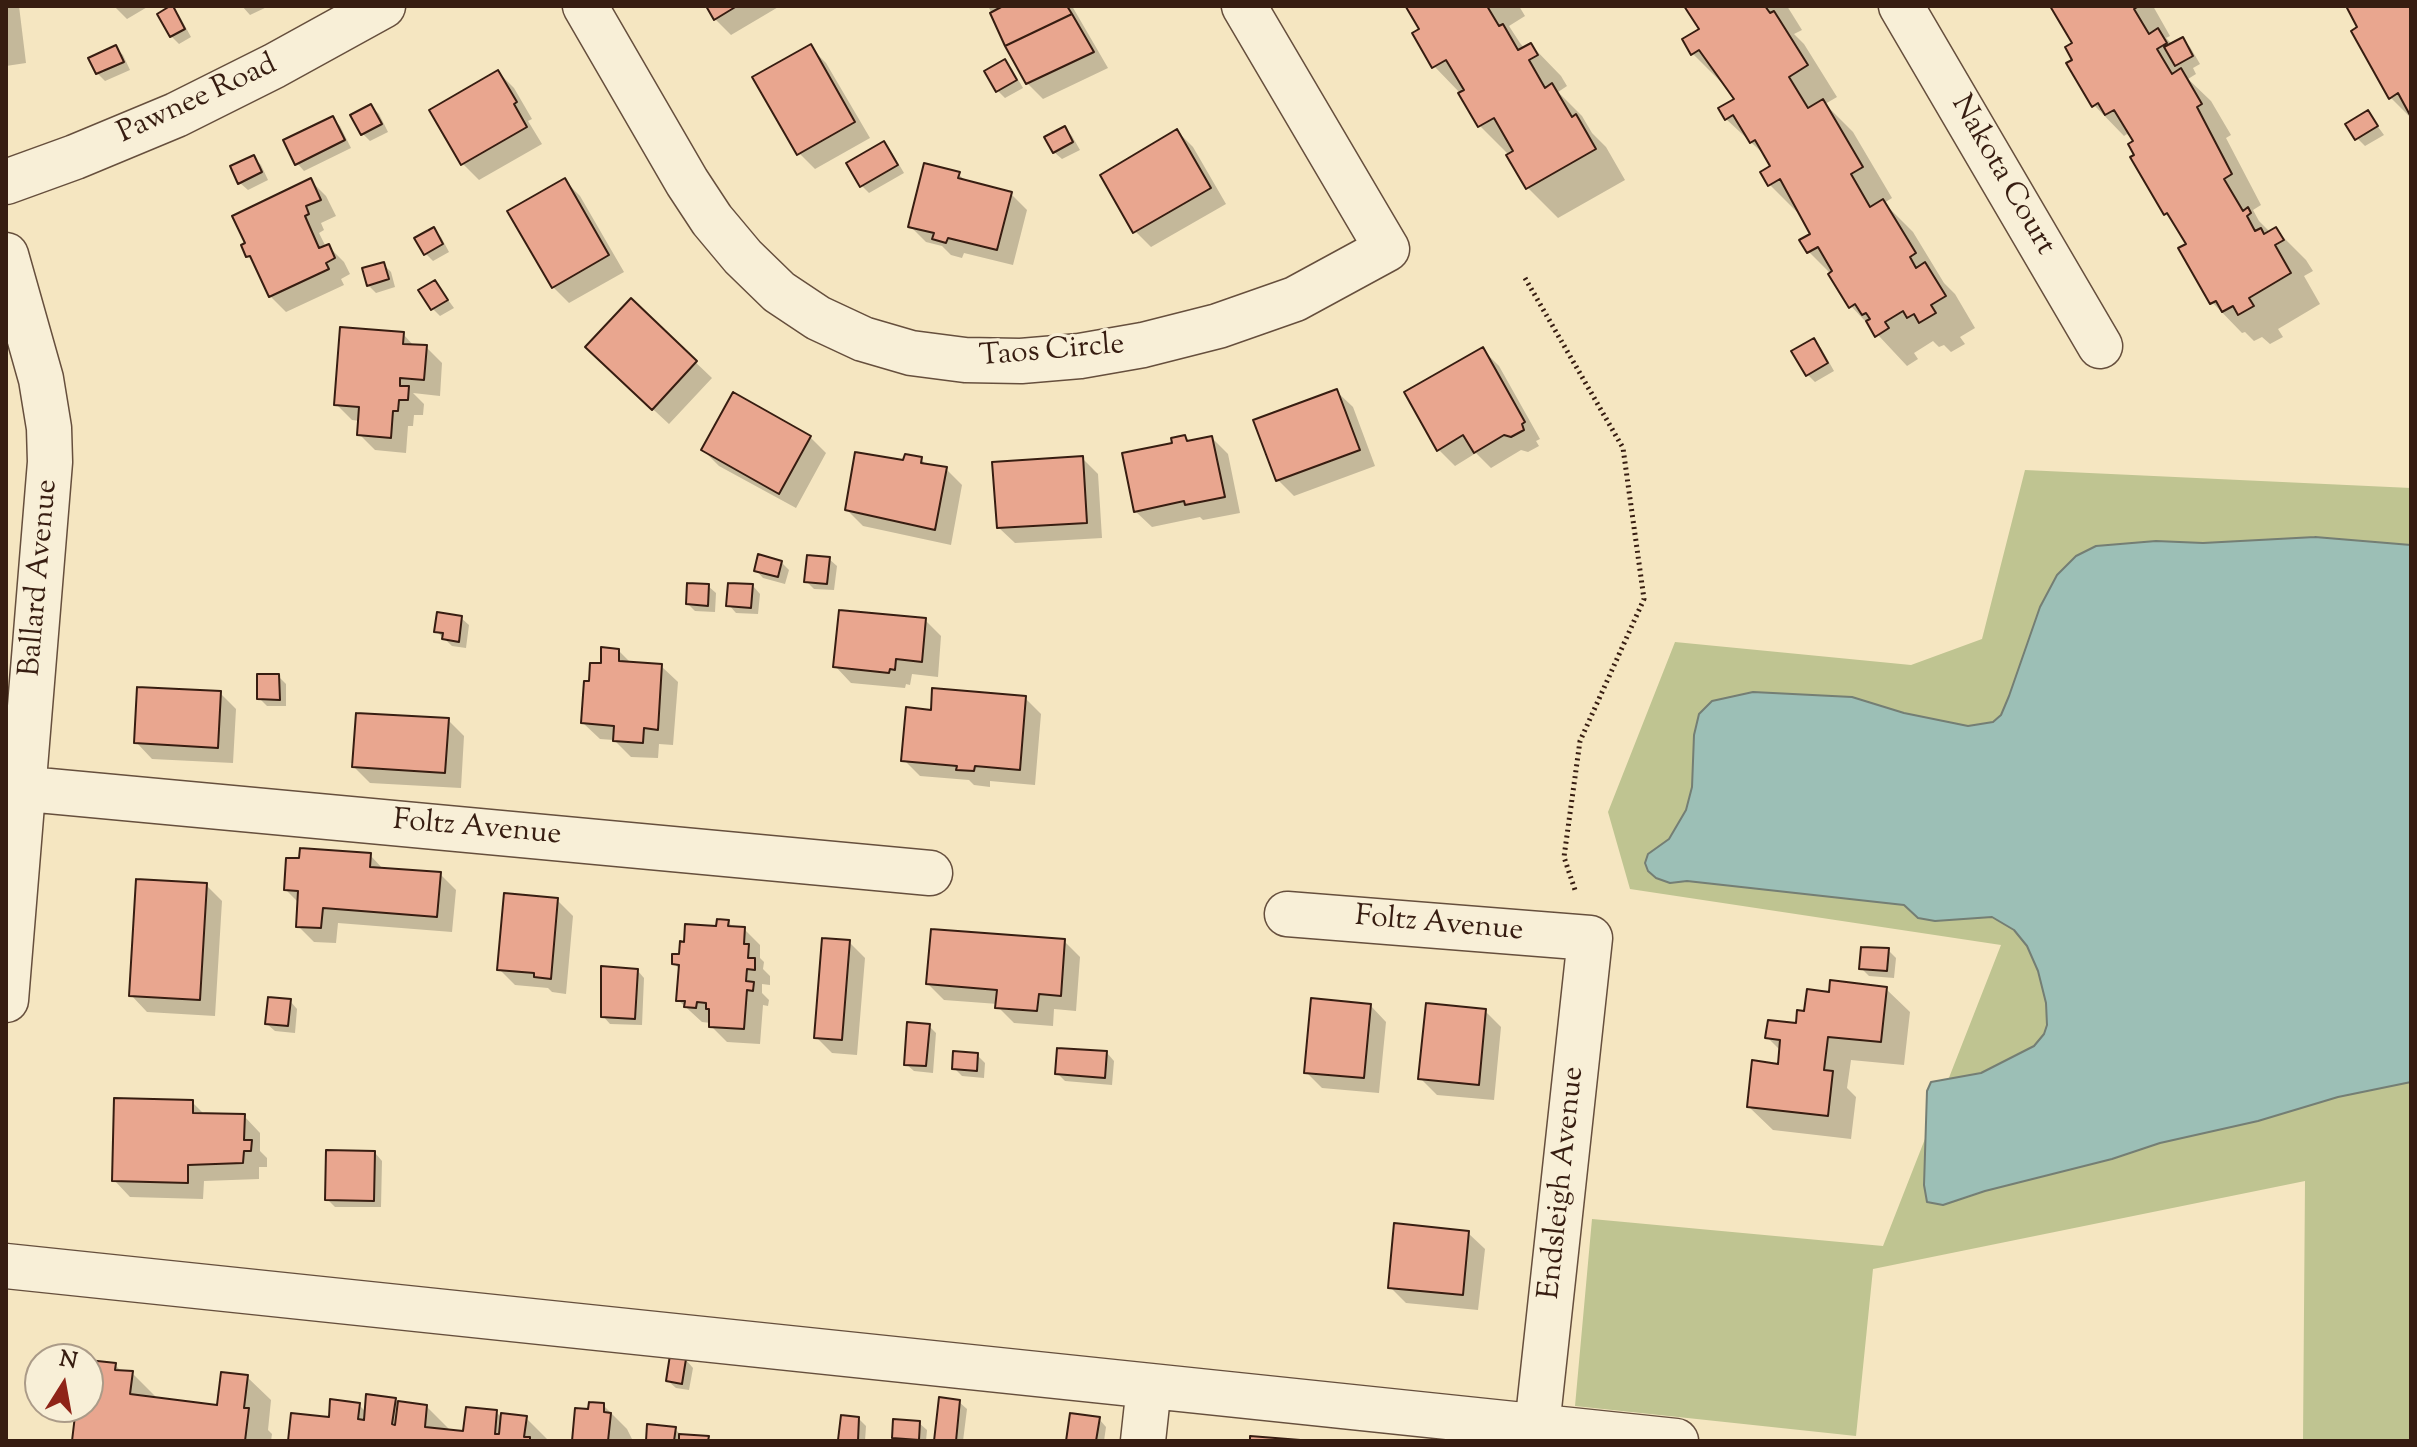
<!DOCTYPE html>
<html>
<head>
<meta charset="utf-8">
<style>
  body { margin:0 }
  #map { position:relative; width:2417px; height:1447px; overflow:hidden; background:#f5e6c1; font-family:"Sorts Mill Goudy",serif }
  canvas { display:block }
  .frame { position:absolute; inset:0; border:8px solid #371d11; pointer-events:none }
  .north { position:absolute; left:24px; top:1343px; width:80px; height:80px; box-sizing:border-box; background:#f8efd7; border:2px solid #ab9b88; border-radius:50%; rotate:11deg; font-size:22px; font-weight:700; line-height:32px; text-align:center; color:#371d11 }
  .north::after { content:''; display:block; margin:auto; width:28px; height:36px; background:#8f2418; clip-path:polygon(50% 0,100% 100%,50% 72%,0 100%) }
</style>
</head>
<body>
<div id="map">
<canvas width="2417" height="1447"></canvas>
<div class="frame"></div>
<div class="north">N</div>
</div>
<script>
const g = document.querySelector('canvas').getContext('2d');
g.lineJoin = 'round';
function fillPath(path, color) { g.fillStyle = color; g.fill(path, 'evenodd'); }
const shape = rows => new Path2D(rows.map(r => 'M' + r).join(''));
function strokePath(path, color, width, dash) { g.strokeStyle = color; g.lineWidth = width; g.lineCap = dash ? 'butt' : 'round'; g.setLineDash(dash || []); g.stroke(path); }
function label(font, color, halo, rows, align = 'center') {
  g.font = font + ' "Sorts Mill Goudy",serif'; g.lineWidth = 6; g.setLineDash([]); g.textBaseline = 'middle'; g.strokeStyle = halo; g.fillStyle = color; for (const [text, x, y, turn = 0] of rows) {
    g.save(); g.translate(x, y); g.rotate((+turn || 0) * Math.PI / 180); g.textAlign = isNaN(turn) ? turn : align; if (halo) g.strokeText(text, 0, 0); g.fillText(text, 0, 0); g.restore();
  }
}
fillPath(shape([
  [2025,470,2411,488,2411,1441,2303,1441,2305,1181,1873,1269,1856,1436,1575,1406,1592,1219,1883,1246,2001,945,1630,889,1608,812,1675,642,1911,665,1982,639]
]), '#bfc491');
const water = shape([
  [2315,537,2411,545,2411,1082,2338,1097,2258,1121,2160,1143,2112,1159,1985,1191,1943,1205,1927,1202,1924,1185,1927,1091,1931,1082,1981,1073,2034,1046,2044,1034,2047,1025,2046,1003,2038,971,2027,946,2014,930,1992,917,1935,921,1918,918,1904,905,1687,881,1670,883,1656,878,1648,871,1645,863,1648,854,1669,839,1686,810,1692,787,1694,735,1699,714,1712,701,1753,692,1852,697,1904,713,1968,726,1993,722,2001,715,2009,696,2040,607,2057,575,2076,556,2096,546,2156,541,2203,543,2315,537]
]);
fillPath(water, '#9cbfb6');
strokePath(water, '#747e74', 2);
fillPath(shape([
  [6,6,19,6,26,63,6,66],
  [114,6,149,6,127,19],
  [242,6,269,6,250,15],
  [708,6,780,6,731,35,715,19],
  [988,6,1072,6,1108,68,1043,99,1027,83],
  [1412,6,1519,6,1525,16,1509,26,1520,43,1525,49,1531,45,1561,76,1567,86,1558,92,1582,116,1592,133,1606,147,1625,180,1558,218,1528,188,1509,155,1480,126,1461,94,1434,66],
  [1686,6,1787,6,1802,30,1794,34,1804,44,1837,97,1825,104,1853,132,1892,198,1884,203,1913,232,1944,283,1955,294,1975,328,1960,337,1965,344,1951,352,1944,345,1939,347,1933,341,1914,353,1918,359,1907,366,1851,306,1831,274,1809,252,1813,234,1800,215,1770,185,1773,166,1769,159,1726,119,1736,100,1724,83,1723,84,1692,53,1701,30],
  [2052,6,2153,6,2170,36,2166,38,2173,45,2183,40,2190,47,2200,64,2193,68,2196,74,2188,79,2211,101,2231,135,2226,138,2261,205,2253,210,2259,221,2271,233,2276,230,2306,260,2313,271,2304,276,2320,304,2278,329,2283,337,2270,344,2262,337,2254,341,2245,332,2242,333,2212,302,2189,245,2176,224,2165,213,2135,142,2127,134,2124,136,2094,105,2074,61,2075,44],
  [2349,6,2411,6,2411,118,2390,97],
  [172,7,179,15,191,37,179,44,171,36,159,14],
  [810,47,826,63,870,138,815,169,799,153],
  [116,48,123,55,130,70,105,81,97,73],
  [1004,61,1012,69,1023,88,1005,98,998,91],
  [498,72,514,88,532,119,528,121,542,144,479,180,463,164,432,111],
  [371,106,379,114,388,132,370,141,363,134],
  [2368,113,2384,135,2365,146,2357,138],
  [332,118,340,126,351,148,304,171,297,163],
  [1065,128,1072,136,1080,150,1062,159,1054,152],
  [1177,131,1193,147,1226,204,1151,247,1135,231],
  [884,143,891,151,904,173,869,193,861,185],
  [253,157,261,165,268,180,248,190,240,183],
  [958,174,967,182,1011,194,1027,210,1013,265,964,253,962,258,951,255,942,246,926,242,910,226],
  [310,180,326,196,336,216,321,223,324,230,319,233,326,247,328,246,344,262,350,274,341,279,344,285,286,312,270,296,256,264,248,256],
  [564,180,580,196,624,272,569,303,553,287],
  [434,230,441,237,449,252,433,261,425,253],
  [383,264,391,272,395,287,376,293,368,285],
  [435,282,454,308,440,316,432,308],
  [631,301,712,378,669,424,603,363],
  [403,334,415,347,426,347,442,363,440,396,413,393,424,404,423,415,414,415,413,426,408,426,406,453,375,450,359,434,360,421,352,420,336,404],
  [1813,341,1821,348,1834,371,1815,382,1808,375],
  [1483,350,1499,366,1540,439,1536,441,1539,446,1528,452,1521,450,1491,468,1476,453,1455,466,1439,450],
  [1336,391,1353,407,1375,466,1294,496,1278,480],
  [810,437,826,453,796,508,719,466,703,450],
  [1185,437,1190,442,1212,438,1228,454,1240,513,1203,520,1200,517,1152,527,1135,511,1175,444],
  [1082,458,1098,474,1102,538,1015,543,998,527],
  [921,459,927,466,946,469,962,485,951,545,863,526,847,510,905,462],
  [829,559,837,566,834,590,814,589,806,581],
  [781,562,789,570,785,584,763,578,756,570],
  [708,586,716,593,715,612,695,611,688,604],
  [753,586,760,594,758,614,736,613,729,605],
  [461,618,469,625,466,648,452,646,436,631],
  [925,620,941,636,938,677,912,674,910,685,906,684,905,688,851,683,835,666],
  [618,650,632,664,661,666,678,682,673,745,659,744,658,758,631,757,614,740,600,739,583,723,591,683,602,665],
  [278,676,286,684,286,706,267,706,259,698],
  [220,693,236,709,233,763,152,759,136,742],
  [1025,698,1041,714,1035,785,990,781,990,787,974,785,969,780,920,776,904,760,932,712],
  [448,720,464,736,461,788,370,783,354,767],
  [370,855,384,870,440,874,456,890,452,932,338,923,336,943,314,942,298,926,299,903,286,890],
  [206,885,222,901,215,1016,147,1012,131,995],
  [557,900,573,916,566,994,552,992,548,988,515,985,499,969],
  [728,922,734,928,744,929,760,945,760,958,764,962,763,969,770,976,770,985,762,984,762,993,769,1000,768,1006,763,1005,760,1044,727,1042,711,1026,711,1023,702,1022,678,1000,680,970,674,963],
  [1064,941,1080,957,1076,1011,1054,1009,1053,1026,1014,1023,998,1007,998,1004,944,1000,928,984],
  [849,942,865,958,857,1055,832,1053,816,1037],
  [1888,950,1896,958,1894,978,1869,976,1861,968],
  [637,970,644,978,642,1025,610,1024,603,1016],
  [1886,989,1910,1012,1904,1065,1851,1060,1847,1088,1856,1097,1851,1139,1773,1130,1749,1107,1780,1066,1781,1051,1768,1038,1798,1025,1806,1013,1831,994],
  [290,1001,297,1009,295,1033,275,1031,267,1024],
  [1370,1005,1386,1022,1379,1093,1322,1088,1306,1072],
  [1485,1011,1501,1027,1494,1100,1437,1095,1420,1078],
  [929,1026,936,1033,933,1073,914,1071,906,1064],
  [1107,1053,1114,1061,1112,1085,1065,1081,1057,1073],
  [977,1055,985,1063,984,1078,962,1076,954,1068],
  [192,1102,205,1115,244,1116,260,1133,260,1151,267,1158,267,1167,259,1167,259,1179,204,1181,203,1199,130,1197,114,1180],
  [375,1153,382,1161,381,1207,335,1207,327,1199],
  [1468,1233,1485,1249,1478,1310,1406,1303,1390,1287],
  [686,1360,693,1368,689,1390,676,1388,668,1381],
  [115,1365,122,1372,132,1373,156,1397,156,1400,219,1407,247,1377,271,1400,268,1430,272,1434,271,1441,74,1441,78,1407,88,1407],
  [395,1400,399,1403,427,1407,450,1430,465,1434,496,1412,503,1419,526,1418,549,1441,290,1441,359,1405,366,1412],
  [959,1402,967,1409,963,1441,936,1441],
  [603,1405,627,1429,633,1441,574,1441,590,1411],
  [859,1419,866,1426,865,1441,843,1441,841,1439],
  [1099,1419,1106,1427,1104,1441,1068,1441],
  [919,1423,927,1430,926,1441,898,1441,894,1437],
  [675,1429,682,1436,708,1438,711,1441,648,1441]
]), '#0003');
const building = shape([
  [170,6,173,6,185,29,170,37,157,14,170,6],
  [706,6,737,6,714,20,706,6],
  [1003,6,1067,6,1072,14,1005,46,990,13,1003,6],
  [1408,6,1487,6,1499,26,1503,24,1518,50,1531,43,1538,55,1529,60,1545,88,1552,83,1572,117,1576,114,1596,149,1526,189,1506,155,1513,151,1494,118,1478,127,1458,93,1464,90,1446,60,1432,68,1412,33,1419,29,1406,7,1408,6],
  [1684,6,1765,6,1770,13,1774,11,1808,65,1789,77,1808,108,1823,99,1863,167,1851,174,1870,207,1883,199,1916,253,1910,257,1916,268,1925,262,1946,296,1931,305,1936,313,1919,323,1914,314,1907,318,1903,311,1885,322,1889,328,1875,337,1866,321,1870,319,1866,313,1862,315,1855,304,1849,308,1828,274,1832,271,1818,247,1807,253,1799,240,1810,234,1780,179,1768,186,1760,172,1770,166,1755,140,1750,143,1733,115,1725,120,1718,108,1734,99,1699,50,1691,55,1682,39,1699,29,1684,6],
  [2050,6,2139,6,2134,9,2149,34,2158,28,2167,43,2157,49,2172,74,2181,68,2202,104,2197,107,2232,174,2224,179,2243,211,2248,207,2251,213,2247,216,2255,231,2261,228,2264,234,2276,227,2284,240,2275,245,2291,273,2249,298,2254,306,2238,315,2233,306,2222,312,2216,301,2210,304,2178,248,2186,244,2167,213,2164,215,2130,157,2134,155,2128,144,2133,141,2114,110,2105,115,2098,103,2092,107,2066,63,2072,60,2065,47,2072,43,2050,6],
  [2346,6,2411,6,2411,117,2398,93,2389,99,2351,31,2357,27,2346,6],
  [1072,14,1094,52,1026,84,1005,46,1072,14],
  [2183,37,2193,56,2175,66,2164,47,2183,37],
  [811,44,855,122,797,155,752,77,811,44],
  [116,45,124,62,96,74,88,58,116,45],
  [1005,59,1017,80,996,92,984,71,1005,59],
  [498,70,517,102,514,104,527,127,461,165,429,110,498,70],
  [371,104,382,124,361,135,350,115,371,104],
  [2368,110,2378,126,2355,140,2345,124,2368,110],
  [333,116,345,140,295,165,283,140,333,116],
  [1065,126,1073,142,1053,153,1044,137,1065,126],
  [1177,129,1211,188,1133,233,1100,175,1177,129],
  [884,141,898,165,860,187,846,163,884,141],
  [254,155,262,172,238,184,230,166,254,155],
  [924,163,960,172,958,178,1012,192,997,250,948,238,946,243,932,239,934,233,908,227,924,163],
  [311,178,321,200,306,206,309,214,305,216,319,248,329,244,335,258,326,263,329,269,269,297,250,256,246,257,241,245,245,243,232,216,311,178],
  [565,178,609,255,552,288,507,211,565,178],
  [434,227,443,244,424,255,414,238,434,227],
  [384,262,389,279,367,286,362,268,384,262],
  [435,280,448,300,431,310,418,290,435,280],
  [631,298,697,361,652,410,585,347,631,298],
  [340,327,404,332,403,344,427,345,424,380,400,378,400,386,409,386,408,400,399,400,398,411,393,411,391,438,357,435,359,407,334,405,340,327],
  [1814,338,1828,363,1806,376,1791,351,1814,338],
  [1483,347,1525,422,1522,424,1524,430,1511,437,1504,435,1474,453,1463,435,1437,451,1404,392,1483,347],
  [1337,389,1360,450,1276,481,1253,420,1337,389],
  [733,392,811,436,779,494,701,450,733,392],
  [1185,435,1187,441,1212,436,1225,497,1185,505,1184,501,1134,512,1122,453,1172,443,1171,438,1185,435],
  [855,452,903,460,905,454,922,457,921,463,947,467,935,530,845,510,855,452],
  [1083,456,1087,523,997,528,992,462,1083,456],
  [758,554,782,561,778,577,754,571,758,554],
  [807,555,830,557,827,584,804,582,807,555],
  [687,583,709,584,708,606,686,604,687,583],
  [728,583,753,584,751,608,726,606,728,583],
  [839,610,926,618,922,662,896,659,895,670,890,669,889,673,833,667,839,610],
  [437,612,462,616,459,642,442,639,443,633,434,632,437,612],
  [601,647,619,649,619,661,662,664,658,730,644,728,643,743,613,741,614,726,581,723,584,681,589,681,590,663,601,663,601,647],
  [257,674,279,674,280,700,257,699,257,674],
  [137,687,221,691,218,748,134,743,137,687],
  [932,688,1026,696,1020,770,975,766,974,771,956,770,957,766,901,761,906,707,931,710,932,688],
  [356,713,449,718,445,773,352,767,356,713],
  [300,848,371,853,370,867,441,872,437,917,323,908,321,928,296,927,298,891,284,890,286,858,299,858,300,848],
  [136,879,207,883,200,1000,129,996,136,879],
  [504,893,558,898,551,979,534,977,534,973,497,970,504,893],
  [717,919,729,920,728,926,745,927,744,944,749,944,748,958,755,958,755,970,747,969,746,981,754,982,753,991,747,990,744,1029,709,1027,709,1009,706,1009,706,1003,697,1002,696,1008,684,1007,685,1001,676,1001,679,965,672,964,672,954,679,954,680,941,684,942,685,924,716,926,717,919],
  [931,929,1065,939,1061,996,1039,994,1037,1011,995,1008,997,990,926,984,931,929],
  [822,938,850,940,842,1040,814,1038,822,938],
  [1861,947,1889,948,1887,971,1859,969,1861,947],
  [601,966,638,969,635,1019,601,1017,601,966],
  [1830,980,1887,987,1881,1042,1828,1037,1824,1070,1833,1071,1828,1116,1747,1107,1752,1060,1778,1064,1780,1040,1765,1038,1768,1020,1796,1023,1797,1010,1804,1011,1807,989,1829,992,1830,980],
  [268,997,291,999,288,1026,265,1024,268,997],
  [1311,998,1371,1004,1364,1078,1304,1073,1311,998],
  [1426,1003,1486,1009,1479,1085,1418,1079,1426,1003],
  [907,1022,930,1024,926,1066,904,1065,907,1022],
  [1057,1048,1107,1051,1105,1078,1055,1074,1057,1048],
  [953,1051,978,1053,977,1071,952,1069,953,1051],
  [114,1098,193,1100,193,1113,245,1114,244,1140,252,1140,251,1151,244,1151,243,1163,188,1165,188,1183,112,1181,114,1098],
  [326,1150,375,1151,374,1201,325,1200,326,1150],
  [1394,1223,1469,1231,1463,1295,1388,1288,1394,1223],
  [670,1355,686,1359,682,1384,666,1381,670,1355],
  [88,1360,116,1363,115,1370,133,1371,130,1394,217,1405,221,1372,248,1375,244,1408,249,1408,245,1441,72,1441,76,1407,88,1407,88,1360],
  [366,1394,396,1398,392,1424,395,1425,398,1401,427,1405,425,1427,463,1431,466,1407,497,1410,495,1434,499,1434,501,1413,527,1416,524,1437,530,1437,530,1441,288,1441,291,1413,329,1417,330,1399,360,1403,358,1419,364,1420,366,1394],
  [939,1397,960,1400,956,1441,934,1441,939,1397],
  [589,1402,604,1403,604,1412,611,1413,608,1441,572,1441,575,1408,588,1409,589,1402],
  [1070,1413,1100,1417,1096,1441,1066,1441,1070,1413],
  [841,1415,859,1417,858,1441,838,1440,841,1415],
  [893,1419,920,1421,919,1440,892,1438,893,1419],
  [647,1424,676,1427,674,1441,646,1441,647,1424],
  [679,1434,709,1436,708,1441,679,1441,679,1434],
  [1250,1436,1313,1441,1250,1441,1250,1436]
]);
fillPath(building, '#e9a68f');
strokePath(building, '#371d11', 2);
const minor = shape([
  [585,6,687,182,712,220,743,257,779,292,818,318,863,339,911,353,965,360,1021,361,1080,356,1143,345,1218,326,1295,299,1387,249,1244,6],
  [1901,6,2100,346],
  [6,182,75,157,176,115,274,66,383,6],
  [6,255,41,379,49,428,50,462,6,1000],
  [6,787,930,873],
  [1287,914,1590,938,1537,1427],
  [6,1266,1676,1441],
  [1143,1441,1149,1386]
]);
strokePath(minor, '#664f3d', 47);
strokePath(shape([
  [1525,278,1623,448,1644,599,1580,741,1564,857,1576,893]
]), '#371d11', 5, [2, 4]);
strokePath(minor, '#f8efd7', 44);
label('30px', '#371d11', '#f8efd7', [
  ["Pawnee Road",198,101,-25],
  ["Nakota Court",2001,176,60],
  ["Taos Circle",1052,353,-5],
  ["Ballard Avenue",41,578,-85],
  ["Foltz Avenue",477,830,5],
  ["Foltz Avenue",1439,926,5],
  ["Endsleigh Avenue",1564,1183,-84]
]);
</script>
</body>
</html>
